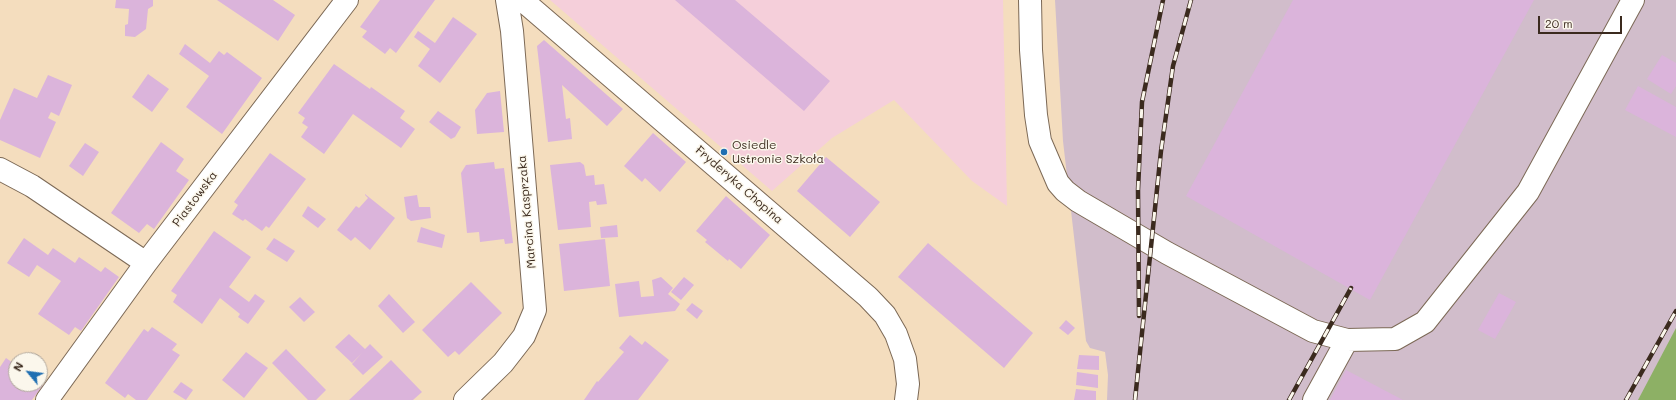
<!DOCTYPE html>
<html>
<head>
<meta charset="utf-8">
<style>
  body { margin:0 }
  #map { position:relative; width:1676px; height:400px; overflow:hidden; background:#f4ddbe; font-family:Mali,sans-serif }
  canvas { display:block }
  .north { position:absolute; left:8px; top:352px; width:40px; height:40px; box-sizing:border-box; background:#fbf7ec; border:1px solid #aea59a; border-radius:50%; rotate:299deg; font-size:11px; font-weight:700; line-height:16px; text-align:center; color:#3b2a1e }
  .north::after { content:''; display:block; margin:auto; width:14px; height:18px; background:#1f6fb2; clip-path:polygon(50% 0,100% 100%,50% 72%,0 100%) }
  .scale { position:absolute; left:1538px; top:16px; width:84px; height:18px; box-sizing:border-box; border:2px solid #3b2a1e; border-top:0; padding-left:5px; font-size:12px; line-height:14px; white-space:nowrap; color:#3b2a1e; -webkit-text-stroke:3px #fbf7ec; paint-order:stroke }
</style>
</head>
<body>
<div id="map">
<canvas width="1676" height="400"></canvas>
<div class="north">N</div>
<div class="scale">20 m</div>
</div>
<script>
const g = document.querySelector('canvas').getContext('2d');
g.lineJoin = 'round';
function fillPath(path, color) { g.fillStyle = color; g.fill(path, 'evenodd'); }
const shape = rows => new Path2D(rows.map(r => 'M' + r).join(''));
function strokePath(path, color, width, dash) { g.strokeStyle = color; g.lineWidth = width; g.lineCap = dash ? 'butt' : 'round'; g.setLineDash(dash || []); g.stroke(path); }
function label(font, color, halo, rows, align = 'center') {
  g.font = font + ' Mali,sans-serif'; g.lineWidth = 3; g.setLineDash([]); g.textBaseline = 'middle'; g.strokeStyle = halo; g.fillStyle = color; for (const [text, x, y, turn = 0] of rows) {
    g.save(); g.translate(x, y); g.rotate((+turn || 0) * Math.PI / 180); g.textAlign = isNaN(turn) ? turn : align; if (halo) g.strokeText(text, 0, 0); g.fillText(text, 0, 0); g.restore();
  }
}
fillPath(shape([
  [550,0,1003,0,1007,206,972,181,894,100,832,138,772,191]
]), '#f5cfda');
fillPath(shape([
  [1055,0,1676,0,1676,400,1107,400,1108,375,1105,352,1090,348,1086,341,1063,141]
]), '#d1bdcb');
fillPath(shape([
  [1676,328,1676,400,1638,400]
]), '#8db065');
fillPath(shape([
  [116,0,153,0,153,6,148,9,146,29,135,37,125,36,125,25,128,24,129,9,115,8],
  [217,0,273,0,295,15,278,41],
  [380,0,435,0,396,53,390,48,385,54,362,37,367,31,360,27],
  [675,0,735,0,830,81,804,111],
  [1293,0,1534,0,1370,300,1186,196],
  [453,17,477,34,440,83,418,66,430,49,414,37,418,31,435,43],
  [544,40,623,109,607,126,562,85,566,119,570,118,572,139,548,142,537,46],
  [185,44,210,63,219,51,224,55,227,52,262,78,222,134,186,107,209,76,179,54],
  [1662,55,1676,63,1676,86,1671,94,1647,79],
  [334,64,370,89,371,87,405,111,400,118,415,129,401,148,353,114,324,154,301,137,308,127,302,123,305,118,298,113],
  [148,74,169,89,152,112,132,97],
  [48,75,72,85,59,116,51,112,48,118,56,122,40,158,0,140,0,120,14,88,37,98],
  [1638,86,1676,107,1676,137,1625,110],
  [500,91,504,132,477,134,475,110,487,93],
  [438,111,461,127,455,137,451,139,429,122],
  [653,133,686,162,660,192,645,178,642,182,624,166],
  [161,142,184,159,176,171,189,180,154,229,147,224,139,233,111,213],
  [85,143,99,152,83,176,69,166],
  [270,153,306,179,269,228,266,226,262,231,245,219,243,221,232,214,238,205,234,202],
  [826,157,880,202,850,237,797,191],
  [494,162,495,169,504,168,513,243,505,244,504,239,480,242,479,232,467,233,461,173,466,165],
  [580,162,584,165,586,176,594,175,595,185,604,184,607,204,597,205,596,201,589,202,591,227,558,230,550,165],
  [365,194,395,218,370,250,355,237,351,241,337,230,356,206,359,208,368,198,365,195],
  [417,195,419,207,430,207,431,218,411,221,407,218,404,197],
  [726,196,770,235,741,269,729,259,728,261,705,242,707,240,696,231],
  [308,206,326,219,318,228,302,216],
  [617,225,618,237,601,238,600,227],
  [421,227,445,235,442,248,417,242],
  [214,231,251,257,229,287,249,302,255,294,265,301,248,324,238,317,240,314,220,298,202,324,173,302,177,295,171,291],
  [24,238,48,255,53,248,75,263,79,257,101,272,105,267,119,277,81,331,75,327,69,335,38,314,61,281,37,265,29,277,7,263],
  [274,238,295,251,287,262,266,249],
  [605,239,610,286,564,291,559,244],
  [928,243,1033,333,1004,368,898,277],
  [661,277,673,288,668,294,680,304,675,311,619,317,615,284,639,281,641,297,654,296,652,280],
  [684,277,694,285,681,300,671,292],
  [471,282,502,313,459,355,455,351,448,357,422,330],
  [1499,293,1516,302,1495,339,1478,330],
  [389,294,415,322,403,333,378,306],
  [300,297,315,312,304,322,289,307],
  [692,303,703,311,697,319,686,310],
  [1066,320,1075,328,1068,335,1059,328],
  [152,327,177,344,172,350,180,355,147,400,136,400,128,394,125,398,105,383,144,329,148,332],
  [349,334,365,349,370,344,383,357,363,375,352,364,362,353,352,363,335,347],
  [630,335,642,345,645,341,669,360,638,400,584,400,597,381,598,382,624,352,619,348],
  [286,349,326,390,316,400,308,400,272,363],
  [246,352,268,368,244,398,222,380],
  [1079,355,1099,356,1099,370,1077,369],
  [6,358,16,365,16,384,40,384,40,383,43,385,32,400,0,400,0,367],
  [391,360,422,392,413,400,349,400],
  [1346,370,1403,400,1330,400],
  [1077,372,1098,375,1098,388,1076,385],
  [181,382,193,390,186,400,173,392],
  [1076,389,1096,391,1096,400,1074,400]
]), '#dbb4db');
const minor = shape([
  [522,0,868,297,885,315,896,334,905,359,908,384,906,400],
  [1030,0,1031,50,1036,115,1040,141,1058,183,1065,191,1078,201,1167,253,1313,331,1347,340,1395,339,1425,322,1528,192,1633,0],
  [0,169,32,186,146,263],
  [47,400,146,263,347,0],
  [465,400,503,363,524,336,535,310,512,31,507,0],
  [1314,400,1347,340]
]);
strokePath(minor, '#7c6956', 24);
strokePath(minor, '#fff', 22);
const rail = shape([
  [1139,316,1138,190,1142,102,1163,0],
  [1135,400,1161,151,1173,66,1191,0],
  [1289,400,1351,288],
  [1626,400,1676,311]
]);
strokePath(rail, '#3b2a1e', 4.5);
strokePath(rail, '#fbf7ec', 3, [9]);
for (const [x, y, r, color] of [
  [724,152,4,"#1f6fb2"]
]) { const dot = new Path2D(); dot.arc(x, y, r, 0, 2 * Math.PI); g.fillStyle = color; g.fill(dot); strokePath(dot, '#fbf7ec', 1.5); }
label('12px', '#3b2a1e', '#fbf7ec', [
  ["Osiedle",732,145],
  ["Ustronie Szkoła",732,159]
], 'left');
label('12px', '#3b2a1e', '#fbf7ec', [
  ["Fryderyka Chopina",739,185,41],
  ["Piastowska",195,199,-53],
  ["Marcina Kasprzaka",527,212,-95]
]);
</script>
</body>
</html>
